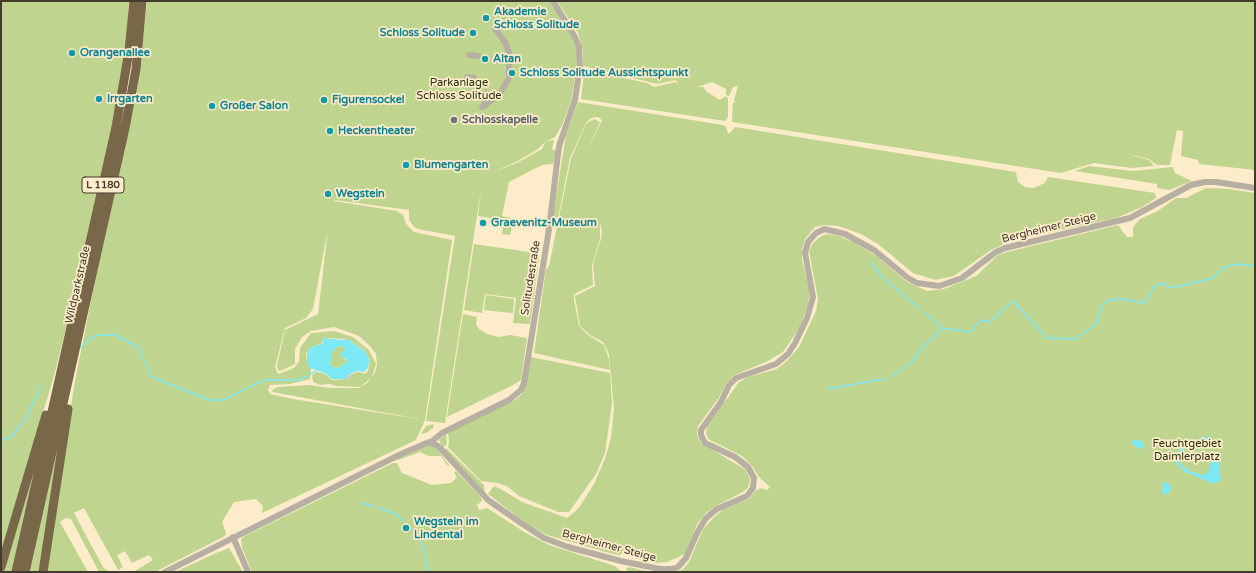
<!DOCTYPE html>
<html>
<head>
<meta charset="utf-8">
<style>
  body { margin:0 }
  #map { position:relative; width:1256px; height:573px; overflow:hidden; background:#fdecca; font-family:"Varela Round",sans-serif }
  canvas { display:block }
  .frame { position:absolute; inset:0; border:2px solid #413a2d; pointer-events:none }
</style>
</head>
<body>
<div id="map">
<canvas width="1256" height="573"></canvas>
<div class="frame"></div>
</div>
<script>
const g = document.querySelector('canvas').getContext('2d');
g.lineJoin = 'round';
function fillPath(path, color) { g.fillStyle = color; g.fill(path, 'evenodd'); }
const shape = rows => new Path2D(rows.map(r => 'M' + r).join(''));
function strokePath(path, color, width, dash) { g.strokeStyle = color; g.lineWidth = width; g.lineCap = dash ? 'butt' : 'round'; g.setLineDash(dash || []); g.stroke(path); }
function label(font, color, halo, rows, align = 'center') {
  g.font = font + ' "Varela Round",sans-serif'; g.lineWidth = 3.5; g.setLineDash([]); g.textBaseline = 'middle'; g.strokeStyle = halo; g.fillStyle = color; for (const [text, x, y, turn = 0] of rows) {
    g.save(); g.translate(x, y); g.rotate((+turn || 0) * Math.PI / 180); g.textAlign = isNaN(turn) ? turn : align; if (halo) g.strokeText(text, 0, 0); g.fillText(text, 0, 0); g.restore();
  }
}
fillPath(shape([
  [1,1,129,1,128,26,118,105,78,280,54,376,39,426,52,426,19,572,1,572],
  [147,1,550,1,570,32,577,46,577,64,571,102,562,125,555,137,547,141,554,140,552,149,556,151,553,164,542,165,509,182,502,216,514,219,510,235,502,234,504,220,478,216,481,190,445,423,426,421,455,236,418,229,413,226,409,219,409,210,335,200,334,201,397,211,403,215,406,224,414,232,452,240,425,420,272,392,273,389,278,387,310,385,330,388,359,388,367,383,375,373,377,364,376,354,369,345,359,336,334,327,311,331,302,337,295,349,295,364,280,371,278,370,277,366,285,330,318,314,328,229,313,309,306,318,285,328,275,367,278,374,294,368,299,361,300,348,311,333,334,331,353,337,369,350,376,364,372,377,360,387,336,386,330,384,320,385,313,382,312,375,317,372,326,374,331,380,348,379,349,375,358,372,365,374,368,371,370,360,364,350,347,339,324,338,321,344,311,347,306,354,307,363,311,369,310,379,290,384,270,385,268,390,270,394,293,399,425,420,416,440,262,513,263,506,256,499,234,502,222,522,226,533,225,536,155,572,133,572,153,560,149,555,132,563,125,551,117,555,123,567,118,570,84,508,74,513,103,567,109,572,99,572,71,519,66,518,60,522,88,572,46,572,74,386,142,48],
  [546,141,542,149,517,163,493,172,518,161,538,149],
  [557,1,1255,1,1255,170,1199,164,1198,160,1181,156,1183,131,1177,130,1170,165,1157,165,1149,159,1123,153,1149,160,1154,166,1132,168,1094,163,1061,173,732,122,733,102,736,103,734,100,738,86,733,87,729,96,726,95,726,89,712,82,697,87,703,87,707,92,720,100,726,96,728,99,728,117,725,121,581,99,584,74,588,70,647,83,654,87,676,82,679,85,676,80,657,84,583,66,583,51,578,33],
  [578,102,723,125,726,127,728,133,730,133,735,127,1016,172,1018,182,1025,187,1034,188,1045,183,1048,177,1155,193,1156,198,1142,207,1116,218,1010,241,991,250,954,276,935,280,913,273,878,244,861,234,838,226,824,225,815,227,805,239,802,250,802,260,810,293,807,307,800,327,783,352,766,362,734,375,726,384,718,399,698,426,697,435,701,443,746,470,750,479,748,488,743,492,716,506,706,513,697,524,685,554,667,562,655,563,638,559,625,549,620,555,613,554,547,535,527,524,488,494,494,486,499,488,522,502,567,518,578,509,594,484,605,459,611,438,614,408,609,354,603,342,590,335,580,326,575,296,595,286,593,264,601,239,602,232,600,222,600,239,592,265,593,285,576,293,574,295,574,300,579,326,588,335,604,345,609,359,610,370,534,353,546,269,549,266,571,159,586,124,594,119,600,122,587,151,602,120,598,117,591,118,586,123,570,158,556,228,551,228,566,135],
  [1089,166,1133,171,1173,167,1175,173,1192,181,1169,190,1157,188,1157,184,1075,171],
  [1206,188,1229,189,1255,193,1255,572,673,572,682,570,689,562,703,529,714,517,724,509,749,499,756,490,762,488,767,490,770,487,759,477,752,466,742,456,708,439,706,433,707,427,739,382,748,377,777,369,787,361,799,347,816,311,818,299,809,251,812,244,821,236,827,234,839,236,855,243,875,255,907,282,927,291,944,289,976,276,998,255,1007,252,1118,225,1127,237,1133,237,1133,227,1140,219,1158,211,1176,198,1186,198],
  [474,244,529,252,539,259,530,324,513,323,516,298,485,294,482,313,464,310],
  [486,295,514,299,513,313,484,310],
  [463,314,477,317,476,324,479,329,487,334,499,337,510,335,527,338,523,367,521,380,515,384,447,417],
  [341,346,346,349,343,356,347,362,338,368,333,367,330,365,332,352,337,347],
  [531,357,610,373,612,403,605,453,596,474,569,512,558,512,519,496,508,487,498,483,481,481,448,447,449,441,448,432,515,400,523,393,526,384],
  [63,417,40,572,29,572],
  [434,424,433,428,426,433,421,434,426,426],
  [446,434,447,443,443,449,439,440],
  [429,445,435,447,450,466,447,465,441,456,429,456,420,452,398,460,396,459],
  [446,448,484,485,485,494,445,451],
  [393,463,397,463,402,473,432,485,451,483,457,477,454,473,456,471,481,497,482,501,477,505,479,510,487,508,526,533,549,545,615,566,622,572,252,572,242,548,241,540,243,537],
  [229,548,243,572,175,572,214,554],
  [629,567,650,572,628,572,626,569]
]), '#bfd48f');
fillPath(shape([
  [324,338,342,340,347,339,360,348,365,351,370,361,367,369,364,372,357,371,348,375,348,379,331,379,327,374,310,368,307,363,307,354,311,347,322,344],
  [341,346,346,349,340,354,343,358,346,358,347,362,338,368,333,367,330,365,332,352,337,347],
  [1208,436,1209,439,1203,441,1200,445,1205,444,1205,446,1191,450,1198,445,1199,440,1187,445,1180,455,1179,463,1191,472,1205,475,1208,472,1214,451,1219,463,1221,480,1214,484,1185,472,1175,462,1179,450,1187,443],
  [1135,439,1143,442,1144,448,1140,449,1132,444,1132,441],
  [1166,482,1171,486,1171,490,1167,494,1163,494,1162,491,1163,483]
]), '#7ee9f6');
strokePath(shape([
  [871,262,882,277,920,309],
  [926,313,942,328,970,332,981,320,990,322,1013,301,1047,338,1076,339,1096,324,1102,305,1109,300,1121,299,1145,303,1154,287,1162,283,1172,288,1213,278,1224,267,1238,264,1255,266],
  [80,348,92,337,100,335,115,335,138,347,152,377,209,400,224,400,245,389],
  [310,374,316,371],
  [890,377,911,363,920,350,942,328],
  [249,387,265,380,298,380,307,376],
  [827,389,884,379],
  [1,441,11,437,25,420,41,386],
  [362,503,375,507],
  [379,508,394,513,404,521],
  [408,525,415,533,424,549,428,572]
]), '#7ee9f6', 1.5);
strokePath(shape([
  [469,55,478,56],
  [467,77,474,78],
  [485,106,486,93],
  [482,107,499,95,509,78,509,53,505,42,495,29],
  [431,442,442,433,509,400,521,390,524,383,549,229,559,146,575,100,580,66,579,47,575,37,553,1],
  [233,537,248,572],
  [165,572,399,455,429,442,438,446,488,500,521,523,544,538,568,547,621,561,660,569,672,569,678,567,686,558,698,531,706,518,717,509,747,496,753,488,754,478,748,467,735,457,705,443,701,435,701,430,721,402,729,385,736,378,776,364,788,354,795,343,807,318,813,297,805,253,808,242,816,233,824,229,845,234,874,250,908,278,917,283,939,286,962,278,996,252,1005,248,1130,218,1191,185,1205,182,1216,182,1255,188]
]), '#b7afa1', 6);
strokePath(shape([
  [1,567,46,415],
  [16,572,116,127,129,51,134,1],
  [25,572,125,128,136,69,142,1],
  [43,572,68,409]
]), '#786749', 9);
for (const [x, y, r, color] of [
  [486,18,4,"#0f9aa8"],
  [473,33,4,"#0f9aa8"],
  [72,53,4,"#0f9aa8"],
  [485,59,4,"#0f9aa8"],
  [512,73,4,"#0f9aa8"],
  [99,99,4,"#0f9aa8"],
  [324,100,4,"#0f9aa8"],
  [212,106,4,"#0f9aa8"],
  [454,120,4,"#6b7280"],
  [330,131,4,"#0f9aa8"],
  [406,165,4,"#0f9aa8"],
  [328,194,4,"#0f9aa8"],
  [483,223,4,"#0f9aa8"],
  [406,528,4,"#0f9aa8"]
]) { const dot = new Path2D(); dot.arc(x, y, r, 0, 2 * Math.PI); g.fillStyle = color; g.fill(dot); strokePath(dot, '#fdecca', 1.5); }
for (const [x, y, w] of [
  [103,185,42]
]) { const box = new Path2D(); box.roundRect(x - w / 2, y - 8, w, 16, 3); g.fillStyle = '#fdecca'; g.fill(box); strokePath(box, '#413a2d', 1); }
label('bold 10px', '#413a2d', null, [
  ["L 1180",103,185]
]);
label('bold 11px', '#0d838f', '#fdecca', [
  ["Akademie",494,12],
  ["Schloss Solitude",494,25],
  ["Schloss Solitude",465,33,"right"],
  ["Orangenallee",80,53],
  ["Altan",493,59],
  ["Schloss Solitude Aussichtspunkt",520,73],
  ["Irrgarten",107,99],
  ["Figurensockel",332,100],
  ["Großer Salon",220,106],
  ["Heckentheater",338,131],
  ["Blumengarten",414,165],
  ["Wegstein",336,194],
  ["Graevenitz-Museum",491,223],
  ["Wegstein im",414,522],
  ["Lindental",414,535]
], 'left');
label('11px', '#293212', '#fdecca', [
  ["Parkanlage",459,83],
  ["Schloss Solitude",459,96],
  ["Feuchtgebiet",1187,444],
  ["Daimlerplatz",1187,457]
]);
label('bold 11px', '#5b616d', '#fdecca', [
  ["Schlosskapelle",462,120]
], 'left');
label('11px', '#413a2d', '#fdecca', [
  ["Bergheimer Steige",1049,228,-14],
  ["Solitudestraße",531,278,-81],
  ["Wildparkstraße",78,285,-77],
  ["Bergheimer Steige",609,546,15]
]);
</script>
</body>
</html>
